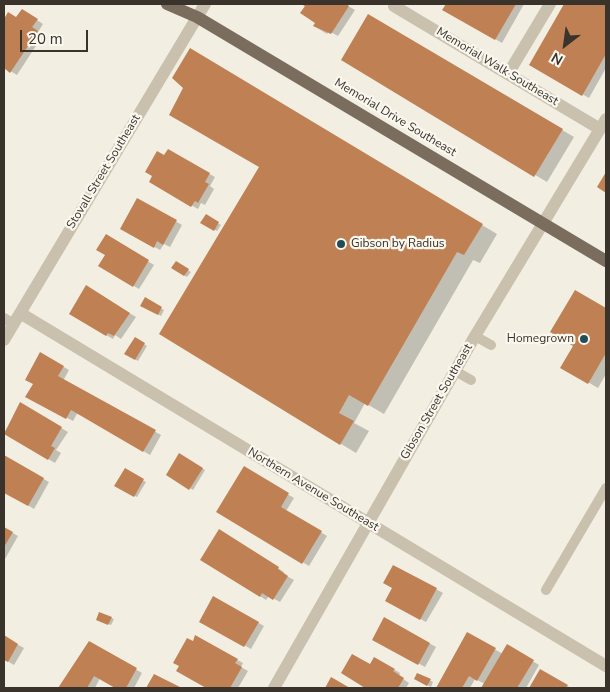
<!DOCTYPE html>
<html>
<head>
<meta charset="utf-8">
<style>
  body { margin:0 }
  #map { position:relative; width:610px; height:692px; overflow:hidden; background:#f2eee2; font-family:"Nunito Sans",sans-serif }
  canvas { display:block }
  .frame { position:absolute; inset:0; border:5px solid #3a332c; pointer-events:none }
  .north { position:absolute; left:540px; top:20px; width:50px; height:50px; -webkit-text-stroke:4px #faf7ef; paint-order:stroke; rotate:210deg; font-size:14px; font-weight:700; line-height:20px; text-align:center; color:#3a332c }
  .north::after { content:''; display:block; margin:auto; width:18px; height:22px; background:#3a332c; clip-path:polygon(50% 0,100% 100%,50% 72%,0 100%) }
  .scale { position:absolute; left:20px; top:30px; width:68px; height:22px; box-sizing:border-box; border:2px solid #3a332c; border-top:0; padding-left:6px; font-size:15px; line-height:18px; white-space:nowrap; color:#3a332c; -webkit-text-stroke:4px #faf7ef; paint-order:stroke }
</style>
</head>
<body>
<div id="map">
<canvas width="610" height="692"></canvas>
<div class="frame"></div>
<div class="north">N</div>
<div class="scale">20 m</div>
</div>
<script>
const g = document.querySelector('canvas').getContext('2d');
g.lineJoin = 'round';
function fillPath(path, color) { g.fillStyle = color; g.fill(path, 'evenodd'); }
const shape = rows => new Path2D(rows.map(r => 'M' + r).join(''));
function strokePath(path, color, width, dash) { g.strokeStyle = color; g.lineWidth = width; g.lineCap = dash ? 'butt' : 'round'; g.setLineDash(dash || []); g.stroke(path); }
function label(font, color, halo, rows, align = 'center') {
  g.font = font + ' "Nunito Sans",sans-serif'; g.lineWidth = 4.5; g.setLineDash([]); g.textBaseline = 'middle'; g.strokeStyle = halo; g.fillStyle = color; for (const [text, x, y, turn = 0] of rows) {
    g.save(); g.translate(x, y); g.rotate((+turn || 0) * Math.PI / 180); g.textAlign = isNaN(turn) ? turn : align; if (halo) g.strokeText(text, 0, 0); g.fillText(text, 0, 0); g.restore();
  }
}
fillPath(shape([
  [303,4,345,4,355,10,338,36,329,31,327,34,314,26,317,22],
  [447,4,524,4,502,43,444,9],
  [566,4,606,4,606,68,589,98,530,65],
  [9,14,17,19,28,14,43,24,38,32,43,35,17,75,4,67,4,21],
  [369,16,574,137,547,182,342,60],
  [206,59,497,234,480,263,473,260,384,414,365,403,354,423,369,431,356,453,160,334,260,166],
  [168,151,215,177,210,186,214,189,205,205,201,203,198,209,150,182],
  [138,199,182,225,170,247,164,244,160,250,121,228],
  [206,216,221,225,217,231,202,222],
  [106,236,154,265,139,289,100,266,107,255],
  [176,262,191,272,187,277,172,268],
  [86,287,136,317,121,339,115,335,113,339,70,314],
  [575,291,606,310,606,374,598,388,562,367,575,345],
  [145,299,164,310,161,316,142,305],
  [135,338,147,346,138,361,126,354],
  [41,354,69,370,63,381,161,435,150,455,78,412,73,421,27,397,34,384],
  [21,404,68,432,56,450,61,453,55,463,4,433],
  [180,455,205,470,193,490,168,475],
  [4,456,49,482,34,509,4,491],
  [244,468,294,498,286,511,327,536,309,566,218,512],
  [125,470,146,482,137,497,116,486],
  [4,528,18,536,5,559,4,558],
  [219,531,284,572,283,574,294,580,280,602,269,596,266,600,202,559],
  [394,566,443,593,426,622,387,601,394,588],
  [214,598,264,626,251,649,201,621],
  [111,618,114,619,111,625,100,621],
  [385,619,436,647,425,667,374,639],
  [468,634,503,654,508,646,539,665,526,688,482,688,485,684,475,679,470,688,438,688],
  [4,637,24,648,14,665,4,659],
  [196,637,243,663,241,667,248,671,238,688,208,688,177,671],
  [89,642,142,673,134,688,117,688,100,678,95,688,59,688],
  [375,658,400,673,399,676,409,683,406,688,368,688,342,673,370,666],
  [541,670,571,688,530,688],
  [418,674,433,682,431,687,415,679]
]), '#0003');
fillPath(shape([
  [301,4,346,4,349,6,331,34,313,26,315,23,300,13,305,6],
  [446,4,516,4,495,40,442,10],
  [564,4,606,4,606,54,582,96,529,65],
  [22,9,38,19,32,27,38,31,10,73,4,68,4,19,8,12,16,17],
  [368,14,563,129,534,177,341,60],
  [190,48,483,224,464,255,457,252,368,406,349,395,339,413,354,421,340,445,159,334,259,167,169,115,183,88,172,78],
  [168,149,210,173,205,182,209,184,198,203,195,201,191,207,149,182,152,176,145,172,157,151,164,155],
  [606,172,606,193,597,187],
  [137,198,177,220,163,245,157,241,154,248,120,229],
  [206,214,219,222,214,231,200,223],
  [106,234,149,260,133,287,98,266,105,255,96,250],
  [176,261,189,269,184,276,171,268],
  [86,285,130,313,114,336,108,333,106,336,69,314],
  [575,290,606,308,606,353,588,384,560,368,573,346,550,332],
  [145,297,162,307,158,315,140,306],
  [135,337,145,343,135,360,124,354],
  [40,352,64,366,58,376,156,430,143,452,71,410,66,419,25,397,33,384,25,380],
  [20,402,62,427,51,446,55,448,48,460,4,434],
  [179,453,203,468,189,490,166,475],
  [4,455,44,478,28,506,4,493],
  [244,466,289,493,281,507,322,531,302,564,216,512],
  [125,468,144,479,134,497,114,486],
  [4,527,13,532,4,547],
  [219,529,279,567,278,569,288,576,273,600,262,593,260,597,200,560],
  [393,565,437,588,420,620,385,601,392,588,383,583],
  [213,596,259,622,244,647,199,622],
  [99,612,112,617,108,625,96,620],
  [384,617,430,643,418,665,372,640],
  [467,632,496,648,477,681,469,676,462,688,436,688],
  [4,635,18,644,8,662,4,660],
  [195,635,238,659,235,663,242,667,230,688,206,688,176,671,179,666,173,663,187,638,193,641],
  [89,641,137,668,126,688,115,688,94,676,87,688,58,688],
  [507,644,534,660,517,688,481,688],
  [352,654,370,664,374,657,395,669,393,671,404,678,398,688,365,688,341,673],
  [540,669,568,685,565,688,529,688],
  [417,673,431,679,427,686,414,679],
  [154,674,182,688,146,688],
  [331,677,350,688,325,688]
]), '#bf8154');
strokePath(shape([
  [4,318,13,324],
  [475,336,491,345],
  [455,371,471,380],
  [546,590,606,488]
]), '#cac0ae', 10);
strokePath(shape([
  [394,6,600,129],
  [508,74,550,4],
  [20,313,606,666],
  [4,340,205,4],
  [274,688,475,336,606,119]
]), '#cac0ae', 12);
strokePath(shape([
  [167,4,197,17,606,261]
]), '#7a6d5e', 12);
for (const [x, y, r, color] of [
  [341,244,5,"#234c59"],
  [584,339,5,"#234c59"]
]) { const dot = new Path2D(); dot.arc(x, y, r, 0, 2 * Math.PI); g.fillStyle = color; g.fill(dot); strokePath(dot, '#faf7ef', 2); }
label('12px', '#3a332c', '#faf7ef', [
  ["Memorial Walk Southeast",497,67,31],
  ["Memorial Drive Southeast",395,118,31],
  ["Stovall Street Southeast",104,172,-59],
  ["Gibson Street Southeast",437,402,-60],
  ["Northern Avenue Southeast",313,490,31]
]);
label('12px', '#3a332c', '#faf7ef', [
  ["Gibson by Radius",351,244],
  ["Homegrown",574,339,"right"]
], 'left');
</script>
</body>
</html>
